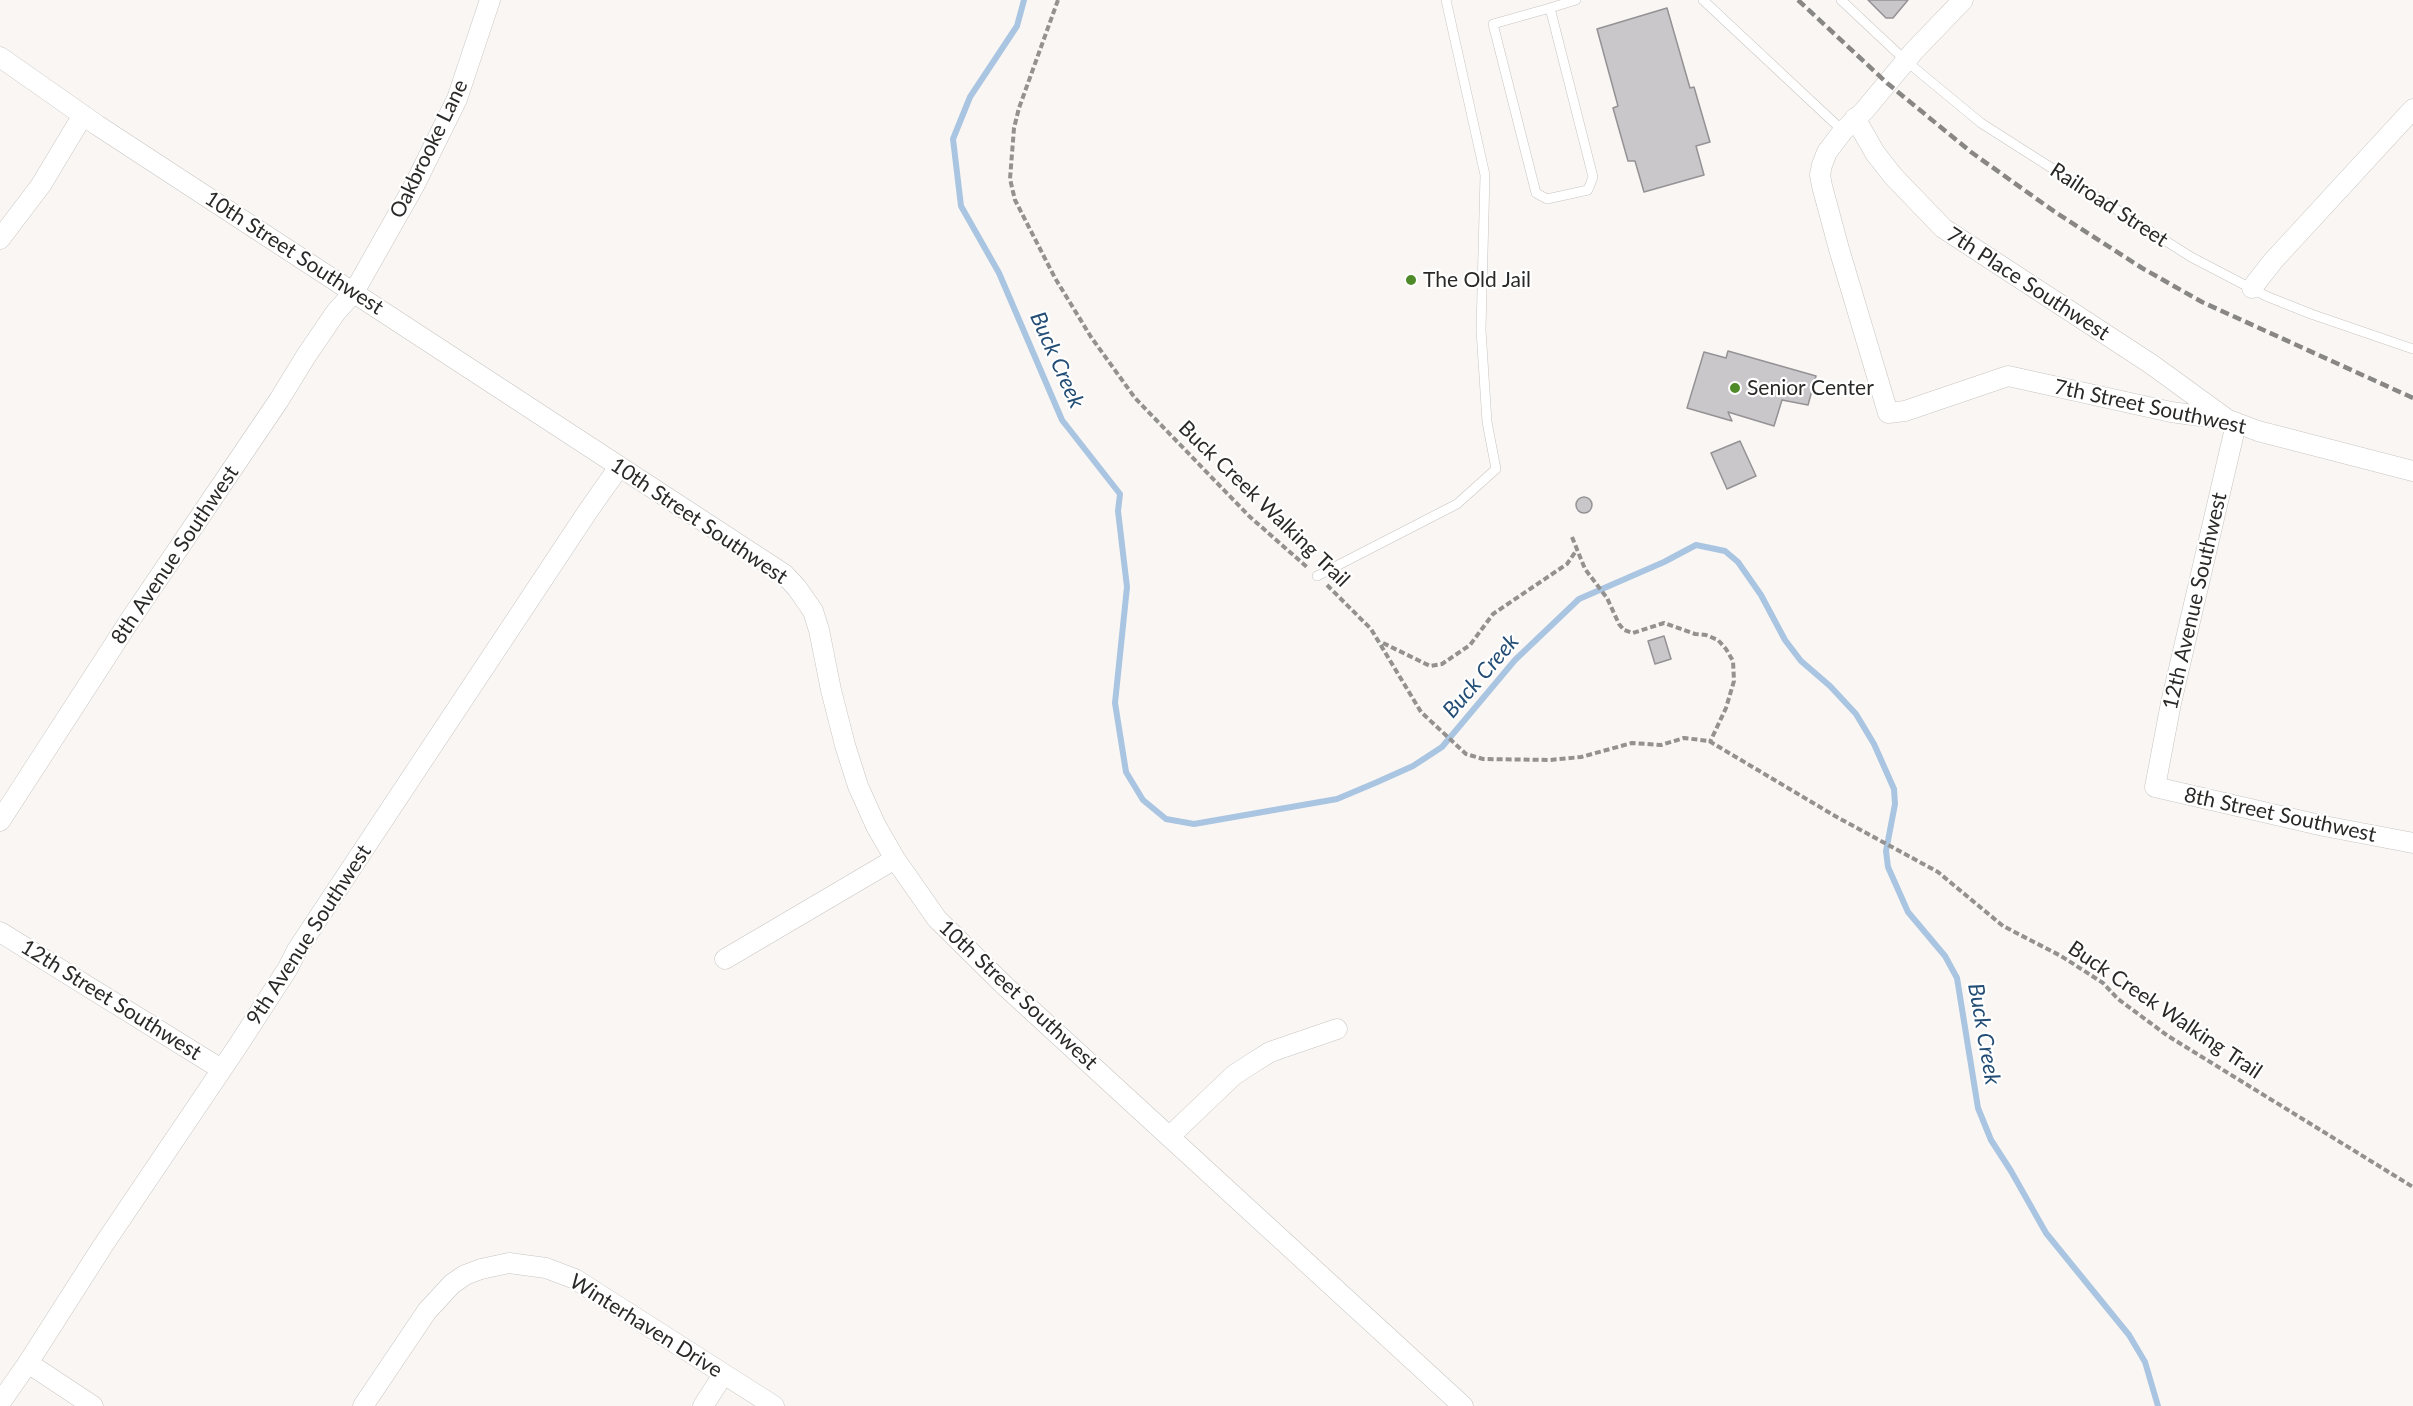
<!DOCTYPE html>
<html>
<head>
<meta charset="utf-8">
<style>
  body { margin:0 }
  canvas { display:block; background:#f9f6f3 }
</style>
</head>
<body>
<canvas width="2413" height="1406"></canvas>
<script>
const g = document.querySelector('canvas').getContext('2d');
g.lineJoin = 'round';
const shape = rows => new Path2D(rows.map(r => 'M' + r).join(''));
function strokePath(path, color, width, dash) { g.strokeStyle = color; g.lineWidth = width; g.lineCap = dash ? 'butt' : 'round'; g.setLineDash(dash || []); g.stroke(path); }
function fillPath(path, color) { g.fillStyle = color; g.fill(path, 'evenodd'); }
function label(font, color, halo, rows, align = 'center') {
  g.font = font + ' Lato,sans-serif'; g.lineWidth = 4.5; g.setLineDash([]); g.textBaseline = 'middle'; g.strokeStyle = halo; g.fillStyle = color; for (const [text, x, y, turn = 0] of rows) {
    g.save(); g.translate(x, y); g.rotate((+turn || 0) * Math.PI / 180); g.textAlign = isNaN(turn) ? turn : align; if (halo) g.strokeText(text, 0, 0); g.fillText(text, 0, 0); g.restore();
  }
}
strokePath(shape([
  [1024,0,1017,26,970,97,953,139,961,206,999,273,1062,420,1120,494,1118,511,1127,587,1115,703,1126,772,1143,800,1166,819,1194,824,1337,799,1375,783,1413,766,1442,747,1515,660,1579,599,1664,562,1696,545,1725,551,1738,562,1761,595,1785,640,1801,661,1830,686,1856,714,1874,744,1894,789,1895,804,1886,851,1888,867,1908,912,1945,956,1957,978,1978,1108,1991,1140,2011,1171,2046,1233,2129,1335,2145,1362,2158,1406]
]), '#a9c5e1', 6);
const building = shape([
  [1868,0,1908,0,1893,18,1886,18,1868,0],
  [1667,8,1690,88,1694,87,1710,142,1696,146,1704,175,1644,192,1635,161,1628,161,1613,108,1618,106,1597,29,1667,8],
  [1728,351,1816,376,1808,405,1782,400,1774,426,1728,412,1732,421,1687,408,1704,352,1726,358,1728,351],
  [1740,441,1756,476,1727,489,1711,453,1740,441],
  '1576 505a8 8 0 1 1 16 0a8 8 0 1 1-16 0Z',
  [1664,636,1671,659,1655,664,1648,641,1664,636]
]);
fillPath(building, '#cac7cb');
strokePath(building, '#959295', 1.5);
const lane = shape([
  [1703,0,1843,131],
  [1841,0,1906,61,1981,123,2191,257,2266,296,2311,314,2413,349],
  [1550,8,1593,177,1588,190,1547,199,1536,193,1493,24,1550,8,1576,0],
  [1317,576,1457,504,1496,469,1487,422,1481,330,1485,175,1446,0]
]);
const street = shape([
  [1963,0,1914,51,1864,111,1843,131,1827,152,1822,165,1820,175,1822,186,1839,249,1888,413,1905,411,2008,376,2171,412,2229,420,2258,431,2413,471],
  [0,57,97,125,784,574,797,588,813,611,819,630,831,690,845,745,858,786,876,826,895,859,937,919,1005,986,1463,1406],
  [1855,118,1875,153,1893,176,1943,228,2151,364,2224,417],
  [0,239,41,185,83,115],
  [2252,288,2273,261,2413,109],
  [2236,424,2171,703,2155,787,2324,826,2413,843],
  [0,821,132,617,279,400,306,356,336,312,354,292,414,186,457,99,490,0],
  [0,932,221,1069],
  [725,959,895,859],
  [1170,1136,1234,1075,1251,1064,1270,1052,1337,1029],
  [28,1363,93,1406],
  [0,1403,28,1363,102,1247,239,1044,288,968,297,950,588,511,619,467],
  [363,1406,427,1311,452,1284,465,1275,481,1269,509,1263,546,1268,575,1279,774,1406],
  [703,1406,723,1375]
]);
strokePath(lane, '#c8c5c2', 10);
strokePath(street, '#c8c5c2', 21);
strokePath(shape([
  [1058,0,1019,108,1014,128,1010,179,1015,200,1055,278,1091,337,1135,398,1249,516,1308,568],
  [1572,537,1585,569,1607,598,1619,624,1624,630,1633,633,1664,623,1695,634,1706,635,1718,640,1726,649,1733,661,1734,681,1726,708,1710,742],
  [1327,585,1371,629,1421,712,1466,754,1483,759,1550,760,1581,757,1632,743,1661,745,1684,738,1709,741,1835,816,1938,872,2003,926,2061,956,2103,983,2118,999,2168,1036,2413,1187],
  [1383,643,1430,666,1442,664,1470,645,1493,614,1567,564,1576,551]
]), '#949290', 4, [6, 3]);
strokePath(lane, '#fff', 9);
strokePath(street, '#fff', 20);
strokePath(shape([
  [1798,0,1887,83,1971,152,2055,212,2142,268,2202,302,2413,398]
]), '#898785', 4.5, [9, 4.5]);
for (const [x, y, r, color] of [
  [1411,280,6,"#4f8a28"],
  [1735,388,6,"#4f8a28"]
]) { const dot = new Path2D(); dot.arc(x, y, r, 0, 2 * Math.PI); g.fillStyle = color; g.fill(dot); strokePath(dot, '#fff', 2); }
label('21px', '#2a2928', '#fff', [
  ["Oakbrooke Lane",429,149,-64],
  ["Railroad Street",2109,205,33],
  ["10th Street Southwest",294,253,33],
  ["7th Place Southwest",2028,284,33],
  ["7th Street Southwest",2150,407,12],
  ["Buck Creek Walking Trail",1264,504,44],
  ["10th Street Southwest",699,521,34],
  ["8th Avenue Southwest",175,555,-56],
  ["12th Avenue Southwest",2195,601,-77],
  ["8th Street Southwest",2280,815,12],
  ["9th Avenue Southwest",309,935,-57],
  ["10th Street Southwest",1018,995,43],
  ["12th Street Southwest",111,1000,32],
  ["Buck Creek Walking Trail",2165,1010,34],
  ["Winterhaven Drive",646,1326,32]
]);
label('21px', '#2a2928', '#fff', [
  ["The Old Jail",1423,280],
  ["Senior Center",1747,388]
], 'left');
label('italic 22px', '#234d74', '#fff', [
  ["Buck Creek",1057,360,66],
  ["Buck Creek",1481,676,-49],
  ["Buck Creek",1984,1034,80]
]);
</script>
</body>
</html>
